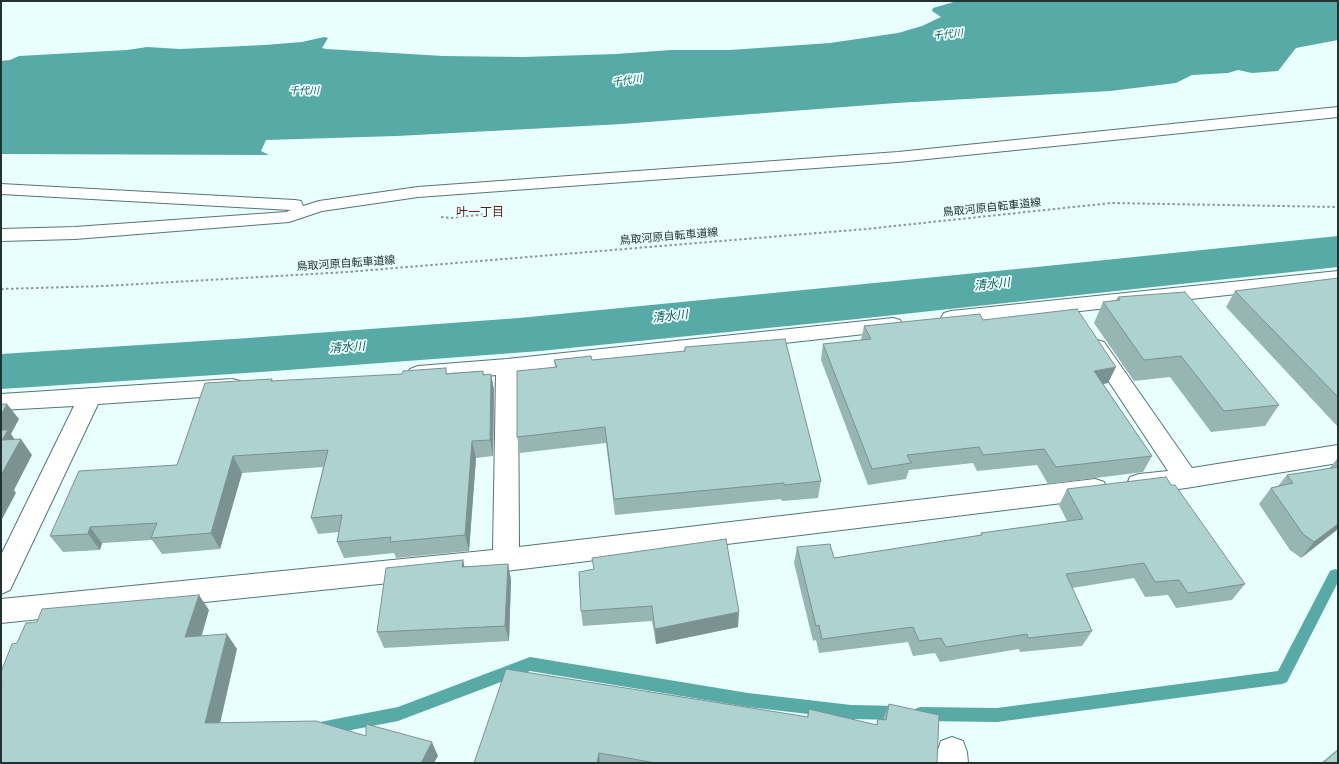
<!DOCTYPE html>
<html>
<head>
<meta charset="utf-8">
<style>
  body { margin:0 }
  #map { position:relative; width:1339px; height:764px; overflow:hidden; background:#e9fffd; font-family:"DM Sans",sans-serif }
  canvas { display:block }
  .frame { position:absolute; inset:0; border:2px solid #233231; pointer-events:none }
</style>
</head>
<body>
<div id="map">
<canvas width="1339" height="764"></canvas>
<div class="frame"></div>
</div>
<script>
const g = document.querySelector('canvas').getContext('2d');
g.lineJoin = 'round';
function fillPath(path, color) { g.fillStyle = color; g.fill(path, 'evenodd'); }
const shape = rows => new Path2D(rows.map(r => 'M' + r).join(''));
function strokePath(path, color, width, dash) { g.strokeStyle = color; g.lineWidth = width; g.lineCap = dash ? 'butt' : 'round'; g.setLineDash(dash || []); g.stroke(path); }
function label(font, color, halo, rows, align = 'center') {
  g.font = font + ' "DM Sans","Noto Sans JP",sans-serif'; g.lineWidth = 3.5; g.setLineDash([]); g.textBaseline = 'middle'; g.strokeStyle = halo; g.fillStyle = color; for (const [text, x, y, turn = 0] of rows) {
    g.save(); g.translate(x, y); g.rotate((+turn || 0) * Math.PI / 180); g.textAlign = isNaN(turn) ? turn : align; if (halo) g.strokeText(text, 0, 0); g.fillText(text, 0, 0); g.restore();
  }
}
fillPath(shape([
  [957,1,1338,1,1338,40,1296,48,1278,71,1252,73,1238,70,1228,73,1192,75,1176,83,1110,91,896,103,622,124,397,136,266,140,261,151,269,155,1,154,1,61,10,60,19,56,127,50,147,47,180,49,265,45,302,42,324,37,328,38,322,48,326,49,443,56,523,57,616,54,671,50,730,50,830,43,898,33,922,26,941,17,932,11,933,8],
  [1338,236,1338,267,857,319,540,351,261,372,1,389,1,354,248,338,519,318,1037,267]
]), '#57aaa6');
fillPath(shape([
  [1335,569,1338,570,1338,582,1287,682,1282,684,997,722,920,721,915,719,912,714,915,709,920,707,997,708,1278,671,1330,571,1335,569],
  [530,657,748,693,851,705,899,706,904,708,906,713,904,718,899,720,851,719,748,707,530,671,398,721,320,736,315,734,312,729,315,724,320,722,398,707,530,657]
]), '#57aaa6');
const minor = shape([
  [1338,107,1338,117,898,162,418,197,322,211,289,222,75,239,1,241,1,229,75,227,286,212,291,210,1,194,1,184,295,200,301,201,303,206,319,201,418,187,898,152,1338,107],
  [1338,271,1338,283,951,325,944,323,941,318,944,313,951,311,1338,271],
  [893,318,900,320,903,325,900,330,518,373,519,547,1095,479,1104,482,1107,489,1104,496,1095,499,506,571,1,623,1,599,493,550,496,375,418,382,410,379,407,374,410,369,418,366,507,359,893,318],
  [1097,340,1104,342,1192,468,1338,445,1338,463,1186,488,1139,494,1130,491,1127,484,1130,477,1139,474,1168,471,1086,347,1090,342,1097,340],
  [232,379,240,381,243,387,240,393,232,395,98,404,10,590,1,594,1,555,74,406,1,410,1,394,232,379],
  [952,737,963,741,967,752,968,763,936,763,937,752,941,741,952,737]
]);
strokePath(minor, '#557674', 2);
strokePath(shape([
  [441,217,450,218,487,214],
  [1,289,104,286,347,272,866,229,1111,203,1338,207]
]), '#879998', 2, [2.5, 2.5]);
fillPath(minor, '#fff');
fillPath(shape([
  [1338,278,1338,427,1226,307,1235,291],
  [1118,297,1279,405,1265,426,1211,432,1170,377,1134,381,1094,323,1103,302,1116,300],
  [983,320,1108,383,1103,384,1152,456,1143,472,1048,484,1037,465,977,471,973,463,909,470,906,479,868,485,821,360,823,344,861,340,864,326],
  [685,347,821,481,818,498,782,501,781,499,615,515,606,443,520,453,517,437,555,367,554,360,592,360,684,351],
  [483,371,484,375,491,374,494,390,493,456,476,458,469,551,396,558,394,553,344,558,337,542,339,532,318,534,311,518,323,467,242,473,220,549,162,554,152,540,102,543,100,550,63,552,50,536,177,465,272,379,273,381,448,373],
  [1337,459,1338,459,1338,529,1301,558,1290,550,1259,504,1271,488,1278,486,1287,475,1329,469],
  [1171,485,1245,584,1232,600,1176,608,1168,595,1145,597,1134,578,1072,588,1092,631,1082,646,1020,652,1019,649,940,662,935,653,913,656,908,642,819,653,816,640,813,641,794,563,797,547,834,558,980,535,981,533,1067,521,1059,505,1067,489],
  [463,560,464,567,508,564,511,580,509,641,384,648,377,632],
  [579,572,738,627,656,644,652,621,583,626,581,611],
  [889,704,937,763,474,763,807,717,809,709,876,725,878,719,883,719],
  [1338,749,1338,763,1321,763]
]), '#96b5b3');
fillPath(shape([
  [1116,367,1108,383,1086,387,1094,371],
  [491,374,494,390,493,456,490,440],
  [7,404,19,419,11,434,18,444,21,439,32,455,14,490,16,493,1,521,1,415],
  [472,441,476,458,469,551,465,535],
  [233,456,242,473,220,549,211,533],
  [1338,524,1338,529,1301,558,1314,542],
  [90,527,102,543,100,550,88,534],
  [463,560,467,577,462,567],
  [508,564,511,580,509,641,505,626],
  [199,595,209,610,197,652,185,637],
  [739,612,738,627,656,644,655,629],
  [227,634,237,649,217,737,205,723],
  [432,742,438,756,434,763,421,763],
  [599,753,600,763,597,763]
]), '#7a9392');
const building = shape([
  [1338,278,1338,397,1235,291,1338,278],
  [1185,292,1279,405,1224,411,1181,356,1144,360,1103,302,1120,300,1118,297,1185,292],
  [1077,309,1116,367,1094,371,1152,456,1056,467,1044,449,983,455,979,447,907,455,911,463,872,469,823,344,871,339,864,326,980,314,983,320,1077,309],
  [785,339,821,481,784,485,784,483,614,499,605,427,517,437,517,371,557,367,554,360,591,356,592,360,685,351,685,347,785,339],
  [446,368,446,374,483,371,483,375,491,374,490,440,472,441,465,535,390,542,391,537,337,542,342,515,311,518,328,450,233,456,211,533,151,538,157,523,90,527,88,534,50,536,79,471,177,465,205,383,272,379,271,381,402,374,403,371,446,368],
  [1,404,7,404,1,415,1,404],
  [1,430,8,430,2,440,21,439,1,475,1,430],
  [1338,467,1338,524,1314,542,1303,534,1271,488,1293,483,1287,475,1338,467],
  [4,477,1,482,1,478,4,477],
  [1166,477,1171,485,1175,485,1245,584,1188,593,1179,580,1155,582,1144,563,1066,574,1092,631,1028,638,1027,634,946,647,941,638,919,641,913,627,822,639,819,625,816,626,797,547,830,544,834,558,982,535,981,533,1083,519,1067,489,1166,477],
  [726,539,739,612,655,629,652,606,581,611,579,572,594,569,592,558,726,539],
  [463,560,462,567,508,564,505,626,377,632,386,568,463,560],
  [199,595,185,637,227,634,205,723,316,721,366,736,366,724,432,742,421,763,1,763,1,683,2,680,1,681,1,672,12,644,17,643,26,623,37,622,42,609,199,595],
  [506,669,808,717,809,709,877,725,878,719,886,720,889,704,939,715,937,763,656,763,599,753,597,763,474,763,506,669],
  [1338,750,1338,763,1323,763,1338,750]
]);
fillPath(building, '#aed2d0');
strokePath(building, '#7a9392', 1);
label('italic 10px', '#135a58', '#e9fffd', [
  ["千代川",948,35,-6],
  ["千代川",627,81,-7],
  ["千代川",304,91]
]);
label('11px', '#233231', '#e9fffd', [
  ["鳥取河原自転車道線",992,208,-6],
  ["鳥取河原自転車道線",669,237,-5],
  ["鳥取河原自転車道線",346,264,-4]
]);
label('12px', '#5d1818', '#e9fffd', [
  ["叶一丁目",480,213]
]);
label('italic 12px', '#135a58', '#e9fffd', [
  ["清水川",992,285,-6],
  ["清水川",670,317,-6],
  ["清水川",347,348,-4]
]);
</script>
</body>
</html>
